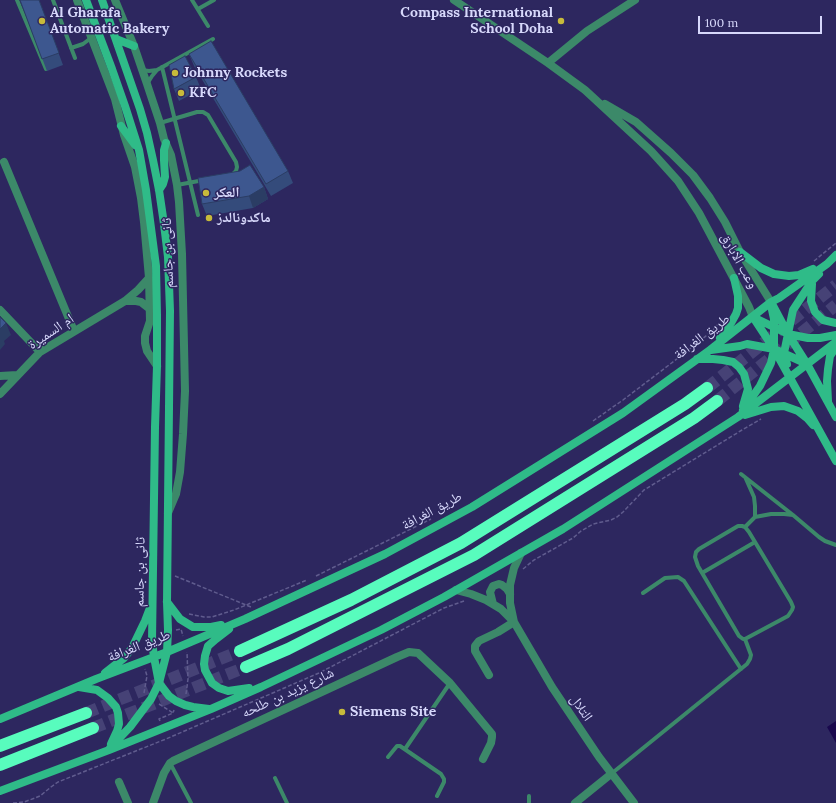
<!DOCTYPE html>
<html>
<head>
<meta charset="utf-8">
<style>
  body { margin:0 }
  #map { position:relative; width:836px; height:803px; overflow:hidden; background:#2d275f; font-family:Lora,serif }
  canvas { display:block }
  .scale { position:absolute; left:698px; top:16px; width:124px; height:18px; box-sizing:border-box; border:2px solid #d7d8fb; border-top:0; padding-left:5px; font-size:12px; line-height:14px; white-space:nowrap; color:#d7d8fb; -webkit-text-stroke:3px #2d275f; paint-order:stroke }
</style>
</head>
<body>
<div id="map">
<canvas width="836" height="803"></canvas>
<div class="scale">100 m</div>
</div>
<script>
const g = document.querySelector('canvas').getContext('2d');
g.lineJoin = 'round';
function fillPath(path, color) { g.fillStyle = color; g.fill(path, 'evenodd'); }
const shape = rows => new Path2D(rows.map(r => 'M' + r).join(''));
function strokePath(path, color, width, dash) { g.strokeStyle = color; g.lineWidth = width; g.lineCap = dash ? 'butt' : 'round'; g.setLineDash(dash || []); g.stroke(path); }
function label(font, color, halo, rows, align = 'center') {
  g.font = font + ' Lora,"Noto Naskh Arabic",serif'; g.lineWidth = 3; g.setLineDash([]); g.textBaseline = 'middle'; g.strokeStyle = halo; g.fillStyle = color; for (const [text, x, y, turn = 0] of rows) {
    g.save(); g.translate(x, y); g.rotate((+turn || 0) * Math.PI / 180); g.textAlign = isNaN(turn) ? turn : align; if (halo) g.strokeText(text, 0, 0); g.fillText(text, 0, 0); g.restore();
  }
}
fillPath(shape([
  [836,721,836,743,827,727]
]), '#19084d');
strokePath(shape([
  [707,388,836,285],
  [717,401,836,305],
  [86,713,240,651],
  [93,728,246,667]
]), '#464276', 12, [12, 6]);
strokePath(shape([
  [814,261,836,243],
  [593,421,623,400,669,365,711,332,724,318],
  [523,569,534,560,573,538,581,531,588,527,593,524,611,520,617,517,623,512,644,490,742,430,761,419],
  [175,576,251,607],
  [316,576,431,519],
  [189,614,204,617,212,617,234,610,307,580],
  [176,630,181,629,183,636],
  [144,693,147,676,145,669],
  [186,694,188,679,187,652],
  [159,704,173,713],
  [160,721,159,719,173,713,174,710],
  [13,803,24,802,35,798,40,796,51,787,58,782,166,739,319,673,444,608,464,601]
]), '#605c8e', 1.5, [4, 2]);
strokePath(shape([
  [17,0,46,69],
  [53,0,75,58],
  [192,0,208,26],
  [198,9,214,0],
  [71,48,83,44,91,38],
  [162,67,198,215],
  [142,70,149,71,157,70],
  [147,84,152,76,157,70,213,39],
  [160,123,197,112,203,112,208,115,236,162,237,167,236,171,232,175],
  [177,185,204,180],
  [741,474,793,515,819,537,825,541,836,545],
  [746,479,754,497,755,506,755,517],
  [738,526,742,526,745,527,749,532,791,602,793,607,792,610,788,616,745,639,743,639,739,636,698,566,695,557,696,552,699,549,738,526],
  [745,527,755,517,771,514,784,514,793,515],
  [702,573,755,542],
  [643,593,665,578,678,577,684,581,741,669],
  [405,749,450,683],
  [388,757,397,746,400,746,441,774,444,779,444,782,437,796],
  [170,763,191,803],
  [611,774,747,664,750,659,751,655,745,639],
  [275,778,287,803],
  [529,796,529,803]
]), '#3c8969', 4);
strokePath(shape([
  [77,0,115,99,124,135,135,167,141,198,144,222,149,278,150,321,145,336,145,343,147,351,157,366],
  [115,0,134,46,147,84,160,123,164,139,171,155,177,185,179,202,182,254,185,391,183,434,180,472,176,494,168,513],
  [454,0,548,63,585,90,651,151,678,181,699,213,749,307,753,317],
  [548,63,587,31,635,0],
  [605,104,636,122,671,153,693,175,710,198,725,222,740,252,771,302],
  [4,162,74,331],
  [125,301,136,301,141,302,150,309],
  [0,310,40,352],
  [0,376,17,375],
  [0,394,40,352,125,301,138,290,149,278],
  [456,590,471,594,486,600,501,609,514,622,552,687,599,757,634,803],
  [493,604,490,592,493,586,499,584,502,585,507,589,510,594],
  [514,622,510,603,510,585,514,568,521,553],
  [489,675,475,651,475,646,479,641,498,632,514,622],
  [119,782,128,803],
  [153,803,164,773,170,763,173,761,397,657,409,652,418,653,450,683,492,734,492,737,491,743,483,759],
  [575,803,611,774]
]), '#3c8969', 8);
strokePath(shape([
  [86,0,112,69,125,106,139,150,146,190,156,266,157,315,157,366,155,427,152,641,154,657,159,683,169,696,176,701,185,705,193,707,209,709],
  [102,0,140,109,147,133,153,160,159,190,164,224,168,257,170,311,167,602,168,630,167,652,159,683,151,699,130,727,110,748],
  [116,39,134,46],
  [121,126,135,145],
  [159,190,163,184,165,177,164,160,164,150,166,143],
  [740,252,761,268,774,274,789,276,799,275,813,269],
  [812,284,811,301,815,312,823,320,836,323],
  [771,302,788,334,807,364,836,417],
  [753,317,774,349,836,461],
  [753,317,788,334,808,338,820,338,836,335],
  [720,338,731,323,736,314,738,308,738,296,734,278],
  [711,350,740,346,747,344,774,349,807,364],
  [697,359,713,359,723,360,733,362,739,367,744,374,748,389,743,406],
  [787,364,784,353,793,310,812,281,819,274],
  [828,401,827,381,828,369,830,356,836,347],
  [743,410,760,386,771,363,774,349,774,319,772,310],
  [745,415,771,407,784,406,798,411,807,418,813,425],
  [167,602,180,619,193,627,211,627,221,625],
  [229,629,216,639,208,646,205,656,204,664,205,670,212,683,219,688,228,691,249,688],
  [105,673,124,658,132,648,145,621,150,608],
  [79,687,97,690,108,698,116,707,118,713,119,724,117,731,111,744],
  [0,719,96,679,167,652,245,619,385,554,472,507,623,413,710,350,771,302,779,298,827,264,836,255],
  [0,791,109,750,211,709,261,687,381,630,444,597,563,529,738,417,836,342]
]), '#2fbb88', 8);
strokePath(shape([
  [240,651,351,600,461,543,685,404,707,388],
  [246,667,288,649,474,555,694,418,717,401],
  [0,746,86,713],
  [0,765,93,728]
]), '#58fcbd', 12);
fillPath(shape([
  [20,0,39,0,63,65,47,71],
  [189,54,288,171,293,183,271,196,194,66],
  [196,77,201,89,179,101,174,89],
  [264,187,268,199,253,208,207,216,202,204]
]), '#344b7b');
fillPath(shape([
  [264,187,268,199,253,208,249,196],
  [6,323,11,335,4,341,5,344,0,350,0,329]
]), '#2b3d64');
const building = shape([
  [20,0,39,0,59,53,42,59,20,0],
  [211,41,288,171,266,184,189,54,211,41],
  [185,56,196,77,174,89,169,65,185,56],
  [250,165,264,187,249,196,202,204,198,178,240,171,250,165],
  [0,317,6,323,0,329,0,317]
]);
fillPath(building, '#3d578f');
strokePath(building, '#2b3d64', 1);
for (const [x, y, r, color] of [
  [42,21,4,"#c7bb3b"],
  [561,21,4,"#c7bb3b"],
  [175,73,4,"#c7bb3b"],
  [181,93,4,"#c7bb3b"],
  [206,193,4,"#c7bb3b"],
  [209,218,4,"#c7bb3b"],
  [342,712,4,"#c7bb3b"]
]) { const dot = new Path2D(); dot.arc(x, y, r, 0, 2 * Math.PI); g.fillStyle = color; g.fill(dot); strokePath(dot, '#2d275f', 1.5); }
label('bold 14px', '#d7d8fb', '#2d275f', [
  ["Al Gharafa",50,13],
  ["Automatic Bakery",50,29],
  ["Compass International",553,13,"right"],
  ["School Doha",553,29,"right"],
  ["Johnny Rockets",183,73],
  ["KFC",189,93],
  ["العكر",214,193],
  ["ماكدونالدز",217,218],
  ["Siemens Site",350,712]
], 'left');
label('14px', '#d7d8fb', '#2d275f', [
  ["ثانى بن جاسم",168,253,-92],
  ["وعب الابارق",739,261,61],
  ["ام السميرة",51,332,-34],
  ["طريق الغرافة",702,337,-37],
  ["طريق الغرافة",432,511,-28],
  ["ثانى بن جاسم",140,572,-89],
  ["طريق الغرافة",139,646,-21],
  ["شارع يزيد بن طلحه",288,693,-25],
  ["التلال",581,708,56]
]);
</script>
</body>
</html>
